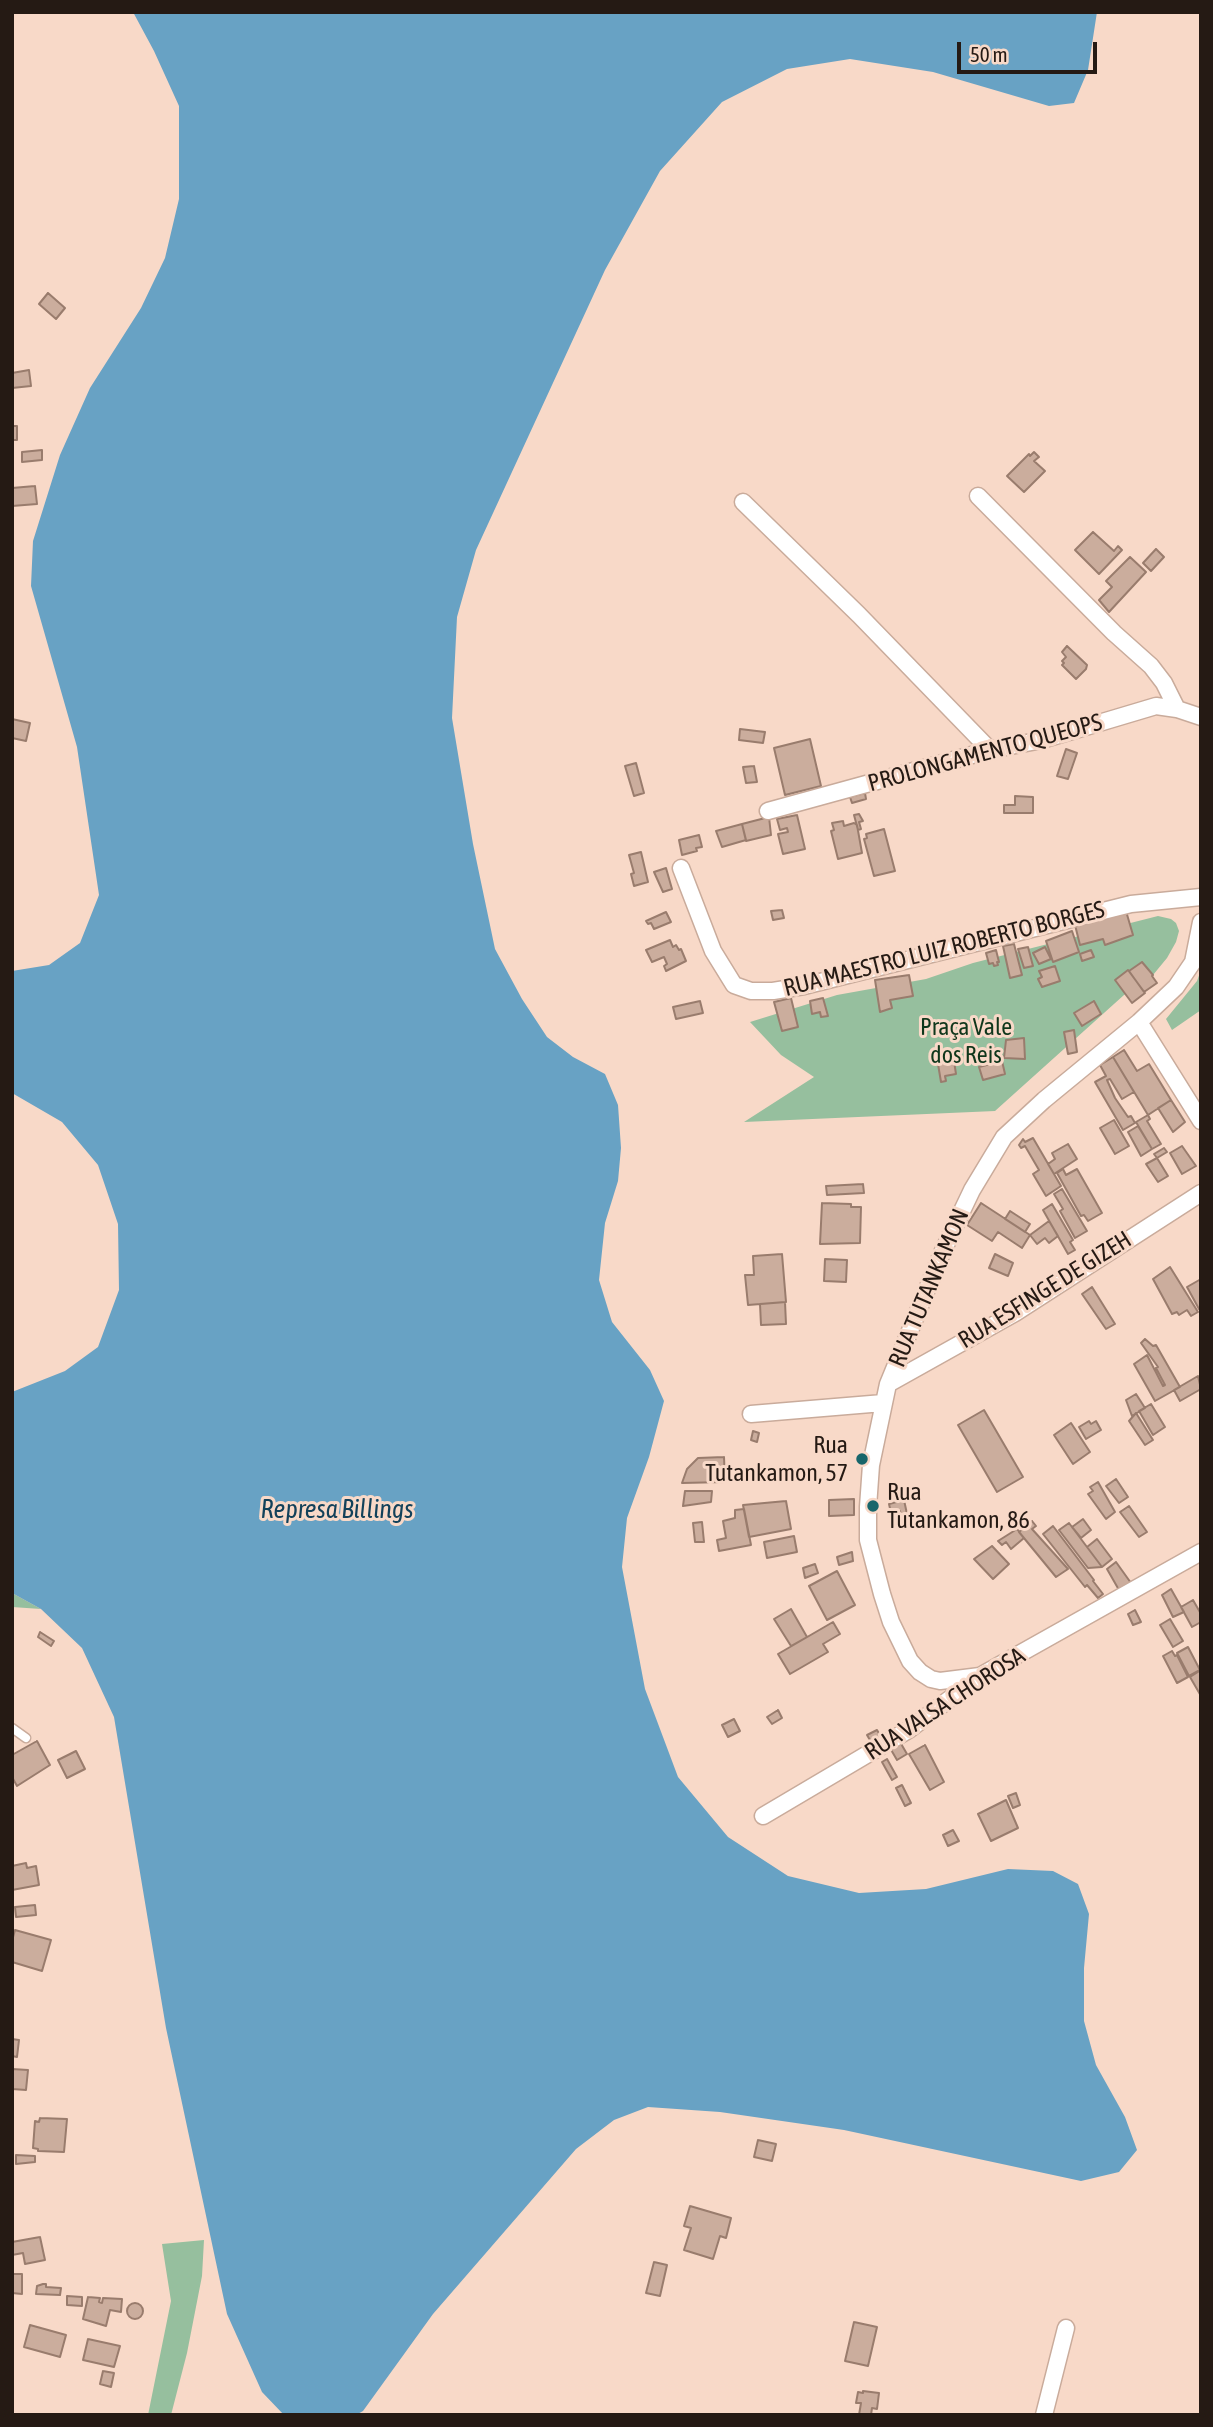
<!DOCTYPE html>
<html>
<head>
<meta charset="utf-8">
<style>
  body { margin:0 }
  #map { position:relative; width:1213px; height:2427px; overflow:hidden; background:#f8d9c8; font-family:"Asap Condensed",sans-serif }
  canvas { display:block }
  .frame { position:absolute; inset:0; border:14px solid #251a14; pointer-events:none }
  .scale { position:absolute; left:957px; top:42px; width:140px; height:32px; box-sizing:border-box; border:4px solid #251a14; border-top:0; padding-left:9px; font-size:21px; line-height:24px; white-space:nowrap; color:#251a14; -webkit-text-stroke:5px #f8d9c8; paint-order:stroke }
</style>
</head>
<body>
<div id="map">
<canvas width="1213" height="2427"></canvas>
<div class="frame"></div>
<div class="scale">50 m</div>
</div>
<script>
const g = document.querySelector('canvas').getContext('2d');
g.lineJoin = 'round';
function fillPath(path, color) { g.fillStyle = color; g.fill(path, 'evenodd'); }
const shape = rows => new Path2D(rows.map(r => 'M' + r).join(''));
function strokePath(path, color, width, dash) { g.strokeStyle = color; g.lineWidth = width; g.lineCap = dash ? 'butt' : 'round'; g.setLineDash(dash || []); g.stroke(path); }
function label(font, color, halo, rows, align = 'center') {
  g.font = font + ' "Asap Condensed",sans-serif'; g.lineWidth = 6; g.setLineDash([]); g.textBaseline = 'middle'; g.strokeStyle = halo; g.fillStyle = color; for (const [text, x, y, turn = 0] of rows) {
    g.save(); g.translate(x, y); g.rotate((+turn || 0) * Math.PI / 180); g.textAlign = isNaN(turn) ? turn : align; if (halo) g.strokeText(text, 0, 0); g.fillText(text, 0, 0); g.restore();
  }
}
fillPath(shape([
  [1158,916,1171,919,1176,923,1179,931,1176,942,1167,958,1153,975,1124,995,995,1111,744,1122,814,1077,781,1055,750,1022,837,995,926,979,973,963],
  [1201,970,1201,1010,1172,1030,1166,1019,1197,981],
  [12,1593,41,1609,12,1607],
  [204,2240,202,2276,187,2353,171,2415,148,2415,171,2301,162,2244]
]), '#96bf9e');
fillPath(shape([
  [133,12,1097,12,1088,70,1074,103,1049,106,933,72,850,59,787,69,722,102,660,171,605,270,476,550,457,617,452,718,473,844,495,949,522,999,547,1037,573,1057,605,1074,618,1105,621,1148,618,1181,605,1223,599,1280,612,1322,650,1370,664,1401,649,1457,627,1518,622,1567,645,1689,678,1777,728,1837,788,1876,859,1893,926,1889,1008,1869,1053,1871,1078,1884,1089,1914,1084,1968,1084,2021,1096,2065,1125,2117,1137,2150,1119,2172,1081,2181,844,2130,720,2112,648,2107,614,2120,576,2149,433,2314,363,2411,356,2415,284,2415,262,2392,227,2314,166,2028,114,1717,82,1648,41,1609,12,1593,12,1392,65,1371,98,1347,119,1290,118,1224,98,1165,62,1122,12,1093,12,971,49,965,80,943,99,895,77,747,31,586,33,541,60,455,90,388,141,308,165,258,179,199,179,106,154,51]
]), '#68a2c4');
const building = shape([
  [48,293,65,308,56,319,39,304,48,293],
  [29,370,31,386,12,388,12,373,29,370],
  [12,426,17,426,17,440,12,440,12,426],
  [42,450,42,460,22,462,22,452,42,450],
  [1034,452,1039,457,1034,461,1045,471,1024,492,1007,476,1029,454,1030,456,1034,452],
  [35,486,37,504,12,506,12,488,35,486],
  [1093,532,1114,551,1118,546,1122,550,1099,574,1075,550,1093,532],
  [1156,549,1164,557,1151,571,1143,563,1156,549],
  [1130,557,1146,572,1109,612,1099,600,1112,587,1106,581,1130,557],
  [1067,646,1087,665,1086,669,1076,679,1062,665,1064,663,1062,661,1066,657,1062,652,1067,646],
  [12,719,30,723,26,741,12,738,12,719],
  [740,729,765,732,763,743,739,740,740,729],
  [810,739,821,786,785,795,774,748,810,739],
  [1066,749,1077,753,1068,779,1057,776,1066,749],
  [636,763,644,793,634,796,625,766,636,763],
  [754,766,757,782,746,783,743,767,754,766],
  [865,793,866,799,852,803,850,797,865,793],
  [1015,796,1033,797,1033,813,1004,813,1004,805,1015,805,1015,796],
  [859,814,863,821,859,822,861,829,858,830,854,815,859,814],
  [797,815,805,849,783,854,778,834,788,832,787,828,780,830,777,819,797,815],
  [769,817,771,835,746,841,742,824,769,817],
  [843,821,844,826,854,823,857,825,862,853,838,859,831,831,834,830,832,823,843,821],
  [742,824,746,840,722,847,716,831,742,824],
  [884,829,895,871,874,876,864,839,867,838,866,834,884,829],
  [699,835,702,847,696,848,697,851,682,855,679,840,699,835],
  [641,852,648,882,634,886,631,874,634,873,629,855,641,852],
  [666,868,672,889,663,892,654,872,666,868],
  [782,910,784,918,773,920,771,911,782,910],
  [1126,911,1133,935,1105,945,1103,939,1080,945,1075,925,1126,911],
  [666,912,671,922,654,929,651,923,648,924,646,921,666,912],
  [1072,931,1079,952,1053,962,1046,941,1072,931],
  [670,940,673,947,676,945,679,950,681,949,686,961,666,971,664,966,667,964,664,957,652,962,646,950,670,940],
  [1014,944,1022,975,1010,978,1003,946,1014,944],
  [1028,947,1033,966,1024,968,1018,949,1028,947],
  [1045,947,1051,959,1039,964,1033,953,1045,947],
  [996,950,999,962,997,962,998,965,994,966,993,963,989,964,986,953,996,950],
  [1091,950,1094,957,1082,961,1080,954,1091,950],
  [1142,962,1153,975,1152,976,1157,983,1144,992,1129,971,1142,962],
  [1055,966,1060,981,1042,987,1038,979,1042,977,1039,971,1055,966],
  [1128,970,1145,993,1132,1003,1115,980,1128,970],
  [909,975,913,996,890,1000,892,1008,880,1012,875,980,909,975],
  [791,998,798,1027,782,1031,774,1002,791,998],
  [823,998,828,1016,821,1017,820,1012,812,1014,810,1001,823,998],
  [700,1001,703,1013,676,1019,673,1007,700,1001],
  [1094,1001,1101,1014,1082,1026,1074,1013,1094,1001],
  [1074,1030,1077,1052,1068,1054,1064,1032,1074,1030],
  [1024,1038,1025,1059,1004,1058,1006,1040,1024,1038],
  [995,1048,998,1058,979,1063,976,1053,995,1048],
  [1124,1050,1137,1071,1149,1064,1171,1100,1148,1115,1113,1057,1124,1050],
  [1113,1057,1134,1092,1122,1099,1110,1079,1107,1080,1115,1098,1128,1117,1131,1116,1135,1123,1123,1130,1095,1082,1106,1076,1100,1065,1113,1057],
  [954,1061,956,1074,945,1076,946,1081,941,1082,938,1064,954,1061],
  [1002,1061,1005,1074,983,1080,979,1067,1002,1061],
  [1171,1100,1185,1122,1173,1132,1158,1108,1171,1100],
  [1148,1115,1150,1119,1147,1121,1161,1144,1152,1149,1136,1122,1148,1115],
  [1114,1120,1129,1146,1115,1154,1100,1128,1114,1120],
  [1138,1126,1152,1149,1141,1156,1128,1132,1138,1126],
  [1033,1138,1061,1186,1046,1196,1033,1174,1039,1170,1025,1146,1021,1148,1019,1145,1023,1139,1025,1142,1033,1138],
  [1068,1144,1077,1159,1054,1174,1048,1164,1055,1159,1052,1153,1068,1144],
  [1182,1146,1196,1166,1182,1174,1170,1153,1182,1146],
  [1164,1148,1167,1152,1157,1158,1154,1154,1164,1148],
  [1157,1158,1168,1176,1158,1182,1146,1164,1157,1158],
  [1063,1169,1066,1175,1077,1169,1102,1213,1088,1221,1084,1215,1081,1216,1057,1173,1063,1169],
  [863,1184,864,1193,827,1195,826,1186,863,1184],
  [1062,1189,1087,1231,1075,1238,1060,1211,1063,1209,1054,1194,1062,1189],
  [822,1203,851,1204,851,1207,861,1207,860,1243,820,1244,822,1203],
  [981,1203,1030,1235,1022,1248,998,1232,992,1241,967,1225,981,1203],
  [1052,1204,1073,1240,1070,1242,1075,1250,1068,1254,1043,1210,1052,1204],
  [1010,1211,1030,1224,1025,1232,1005,1219,1010,1211],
  [1049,1221,1058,1236,1049,1243,1045,1238,1037,1244,1030,1235,1049,1221],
  [782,1254,786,1302,748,1305,745,1275,754,1275,753,1256,782,1254],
  [995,1254,1013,1263,1008,1276,989,1268,995,1254],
  [825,1259,847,1260,846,1282,824,1281,825,1259],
  [1170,1267,1198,1312,1191,1316,1187,1310,1179,1315,1177,1312,1172,1314,1153,1279,1170,1267],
  [1201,1279,1201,1307,1199,1309,1187,1287,1201,1279],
  [1092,1287,1115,1324,1106,1329,1082,1294,1092,1287],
  [785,1302,786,1324,761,1325,760,1304,785,1302],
  [1145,1339,1153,1346,1156,1345,1180,1387,1155,1401,1134,1364,1147,1355,1163,1386,1165,1385,1156,1368,1158,1367,1141,1343,1145,1339],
  [1198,1376,1201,1389,1180,1401,1174,1390,1198,1376],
  [1136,1394,1145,1408,1132,1416,1126,1400,1136,1394],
  [1151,1404,1165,1427,1153,1435,1139,1411,1151,1404],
  [984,1410,1023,1477,997,1492,958,1425,984,1410],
  [1136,1413,1153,1440,1145,1445,1129,1421,1136,1413],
  [1089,1421,1091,1424,1096,1421,1101,1430,1086,1439,1079,1427,1089,1421],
  [1071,1423,1090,1452,1073,1464,1054,1435,1071,1423],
  [753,1431,759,1433,757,1442,751,1440,753,1431],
  [724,1457,725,1482,682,1483,687,1469,698,1458,724,1457],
  [1116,1479,1128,1497,1119,1503,1106,1486,1116,1479],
  [1098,1482,1115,1512,1106,1519,1088,1494,1093,1491,1090,1487,1098,1482],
  [685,1491,712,1491,711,1502,683,1506,685,1491],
  [854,1499,854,1515,829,1516,829,1500,854,1499],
  [904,1500,907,1514,901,1515,900,1511,891,1513,889,1504,904,1500],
  [786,1501,791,1529,749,1537,743,1505,786,1501],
  [1129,1506,1147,1532,1139,1537,1120,1512,1129,1506],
  [744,1509,751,1545,719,1551,717,1540,726,1538,723,1521,735,1518,735,1510,744,1509],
  [1083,1519,1091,1530,1081,1538,1072,1527,1083,1519],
  [1032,1521,1036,1526,1032,1529,1068,1569,1056,1577,1019,1532,1032,1521],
  [702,1522,704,1542,695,1542,693,1523,702,1522],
  [1069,1523,1102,1567,1088,1568,1059,1530,1069,1523],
  [1053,1526,1094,1580,1093,1581,1103,1594,1098,1598,1087,1585,1085,1587,1043,1534,1053,1526],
  [1017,1529,1024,1538,1011,1549,1006,1542,1002,1545,998,1541,1017,1529],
  [794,1536,797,1552,767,1558,764,1542,794,1536],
  [1097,1539,1112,1559,1102,1567,1087,1547,1097,1539],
  [992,1546,1009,1564,993,1579,974,1559,992,1546],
  [852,1552,853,1561,839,1565,837,1557,852,1552],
  [1116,1562,1131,1583,1119,1590,1107,1569,1116,1562],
  [815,1564,818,1573,805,1578,803,1568,815,1564],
  [837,1571,855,1605,827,1620,809,1586,837,1571],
  [1171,1589,1184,1612,1173,1617,1162,1595,1171,1589],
  [1193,1600,1201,1614,1201,1622,1192,1627,1181,1607,1193,1600],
  [791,1609,807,1637,791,1646,774,1619,791,1609],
  [1135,1610,1141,1622,1133,1625,1128,1614,1135,1610],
  [1170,1619,1183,1641,1173,1647,1160,1625,1170,1619],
  [833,1622,840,1634,823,1644,828,1652,790,1674,778,1654,833,1622],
  [40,1632,54,1641,51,1646,38,1637,40,1632],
  [1188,1647,1200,1670,1189,1676,1177,1653,1188,1647],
  [1172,1651,1175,1656,1177,1655,1188,1677,1177,1683,1163,1656,1172,1651],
  [1201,1670,1201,1696,1190,1677,1201,1670],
  [778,1710,782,1718,772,1724,767,1717,778,1710],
  [734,1719,740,1731,728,1737,722,1725,734,1719],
  [877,1730,884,1742,874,1747,867,1735,877,1730],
  [37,1741,50,1765,17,1786,12,1777,12,1755,37,1741],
  [900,1742,907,1754,897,1760,890,1748,900,1742],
  [925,1745,944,1782,930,1790,909,1754,925,1745],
  [76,1751,85,1769,67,1778,58,1760,76,1751],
  [887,1759,897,1777,892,1780,882,1762,887,1759],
  [902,1785,911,1803,905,1806,896,1788,902,1785],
  [1016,1793,1020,1805,1013,1808,1008,1796,1016,1793],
  [1006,1800,1018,1828,991,1841,978,1814,1006,1800],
  [953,1830,959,1841,948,1846,943,1835,953,1830],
  [26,1863,27,1868,36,1866,39,1885,12,1890,12,1866,26,1863],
  [35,1905,36,1915,16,1917,15,1907,35,1905],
  [15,1930,51,1940,42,1971,12,1962,12,1941,15,1930],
  [12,2039,19,2040,17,2057,12,2056,12,2039],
  [12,2069,28,2070,26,2090,12,2089,12,2069],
  [40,2118,67,2119,64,2152,38,2151,38,2149,33,2148,35,2121,39,2122,40,2118],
  [758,2140,776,2144,772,2161,754,2157,758,2140],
  [16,2155,35,2156,35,2162,16,2164,16,2155],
  [690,2206,731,2218,726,2238,720,2236,713,2259,684,2250,691,2228,684,2226,690,2206],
  [40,2237,45,2260,25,2264,23,2253,12,2255,12,2242,40,2237],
  [654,2262,667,2265,660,2296,646,2293,654,2262],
  [12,2274,22,2274,22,2294,12,2293,12,2274],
  [43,2284,46,2284,46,2287,61,2288,60,2295,36,2294,37,2286,43,2284],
  [67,2296,82,2297,82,2306,67,2305,67,2296],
  [88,2297,100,2298,99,2302,102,2303,103,2298,122,2299,121,2312,110,2310,106,2326,83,2319,88,2297],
  '127 2311a8 8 0 1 1 16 0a8 8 0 1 1-16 0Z',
  [854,2322,877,2327,868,2366,845,2361,854,2322],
  [30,2325,66,2335,60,2357,24,2347,30,2325],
  [88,2339,120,2346,114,2367,83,2360,88,2339],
  [103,2371,114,2373,111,2387,100,2384,103,2371],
  [863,2391,879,2393,877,2409,872,2408,871,2415,859,2415,861,2403,856,2403,858,2392,863,2393,863,2391]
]);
fillPath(building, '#cbad9d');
strokePath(building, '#997c6d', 2);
const lane = shape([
  [12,1728,26,1738]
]);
const street = shape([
  [978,496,1114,633,1151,666,1164,683,1177,709],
  [743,502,859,615,990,750],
  [768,811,990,750,1042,740,1156,706,1177,709,1201,717],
  [681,868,713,951,734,985,751,991,773,991,804,986,1131,904,1201,897],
  [1139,1022,1201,1121],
  [888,1384,1015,1313,1201,1193],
  [751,1414,883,1403],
  [980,1676,940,1681,931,1679,920,1672,910,1661,891,1622,882,1594,868,1540,868,1507,871,1465,888,1384,942,1253,972,1190,1004,1137,1044,1100,1139,1022,1176,987,1193,962,1201,922],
  [763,1816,910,1729,980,1676,1201,1552],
  [1044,2415,1066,2328]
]);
strokePath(lane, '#c9ab9b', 11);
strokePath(street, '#c9ab9b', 19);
strokePath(lane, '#fff', 8);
strokePath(street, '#fff', 16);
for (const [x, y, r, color] of [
  [862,1459,7,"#18666b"],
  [873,1506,7,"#18666b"]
]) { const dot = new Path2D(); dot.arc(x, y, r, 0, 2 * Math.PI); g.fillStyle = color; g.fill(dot); strokePath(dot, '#f8d9c8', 2.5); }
label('24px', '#251a14', '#f8d9c8', [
  ["PROLONGAMENTO QUEOPS",985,753,-15],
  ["RUA MAESTRO LUIZ ROBERTO BORGES",944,949,-14],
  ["RUA TUTANKAMON",929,1288,-67],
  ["RUA ESFINGE DE GIZEH",1045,1290,-32],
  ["RUA VALSA CHOROSA",945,1704,-33]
]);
label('24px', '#0f361b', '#f8d9c8', [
  ["Praça Vale",966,1027],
  ["dos Reis",966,1055]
]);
label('24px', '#251a14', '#f8d9c8', [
  ["Rua",848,1445],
  ["Tutankamon, 57",848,1473],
  ["Rua",887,1492,"left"],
  ["Tutankamon, 86",887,1520,"left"]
], 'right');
label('italic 26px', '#12415a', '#f8d9c8', [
  ["Represa Billings",337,1510]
]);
</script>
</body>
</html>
